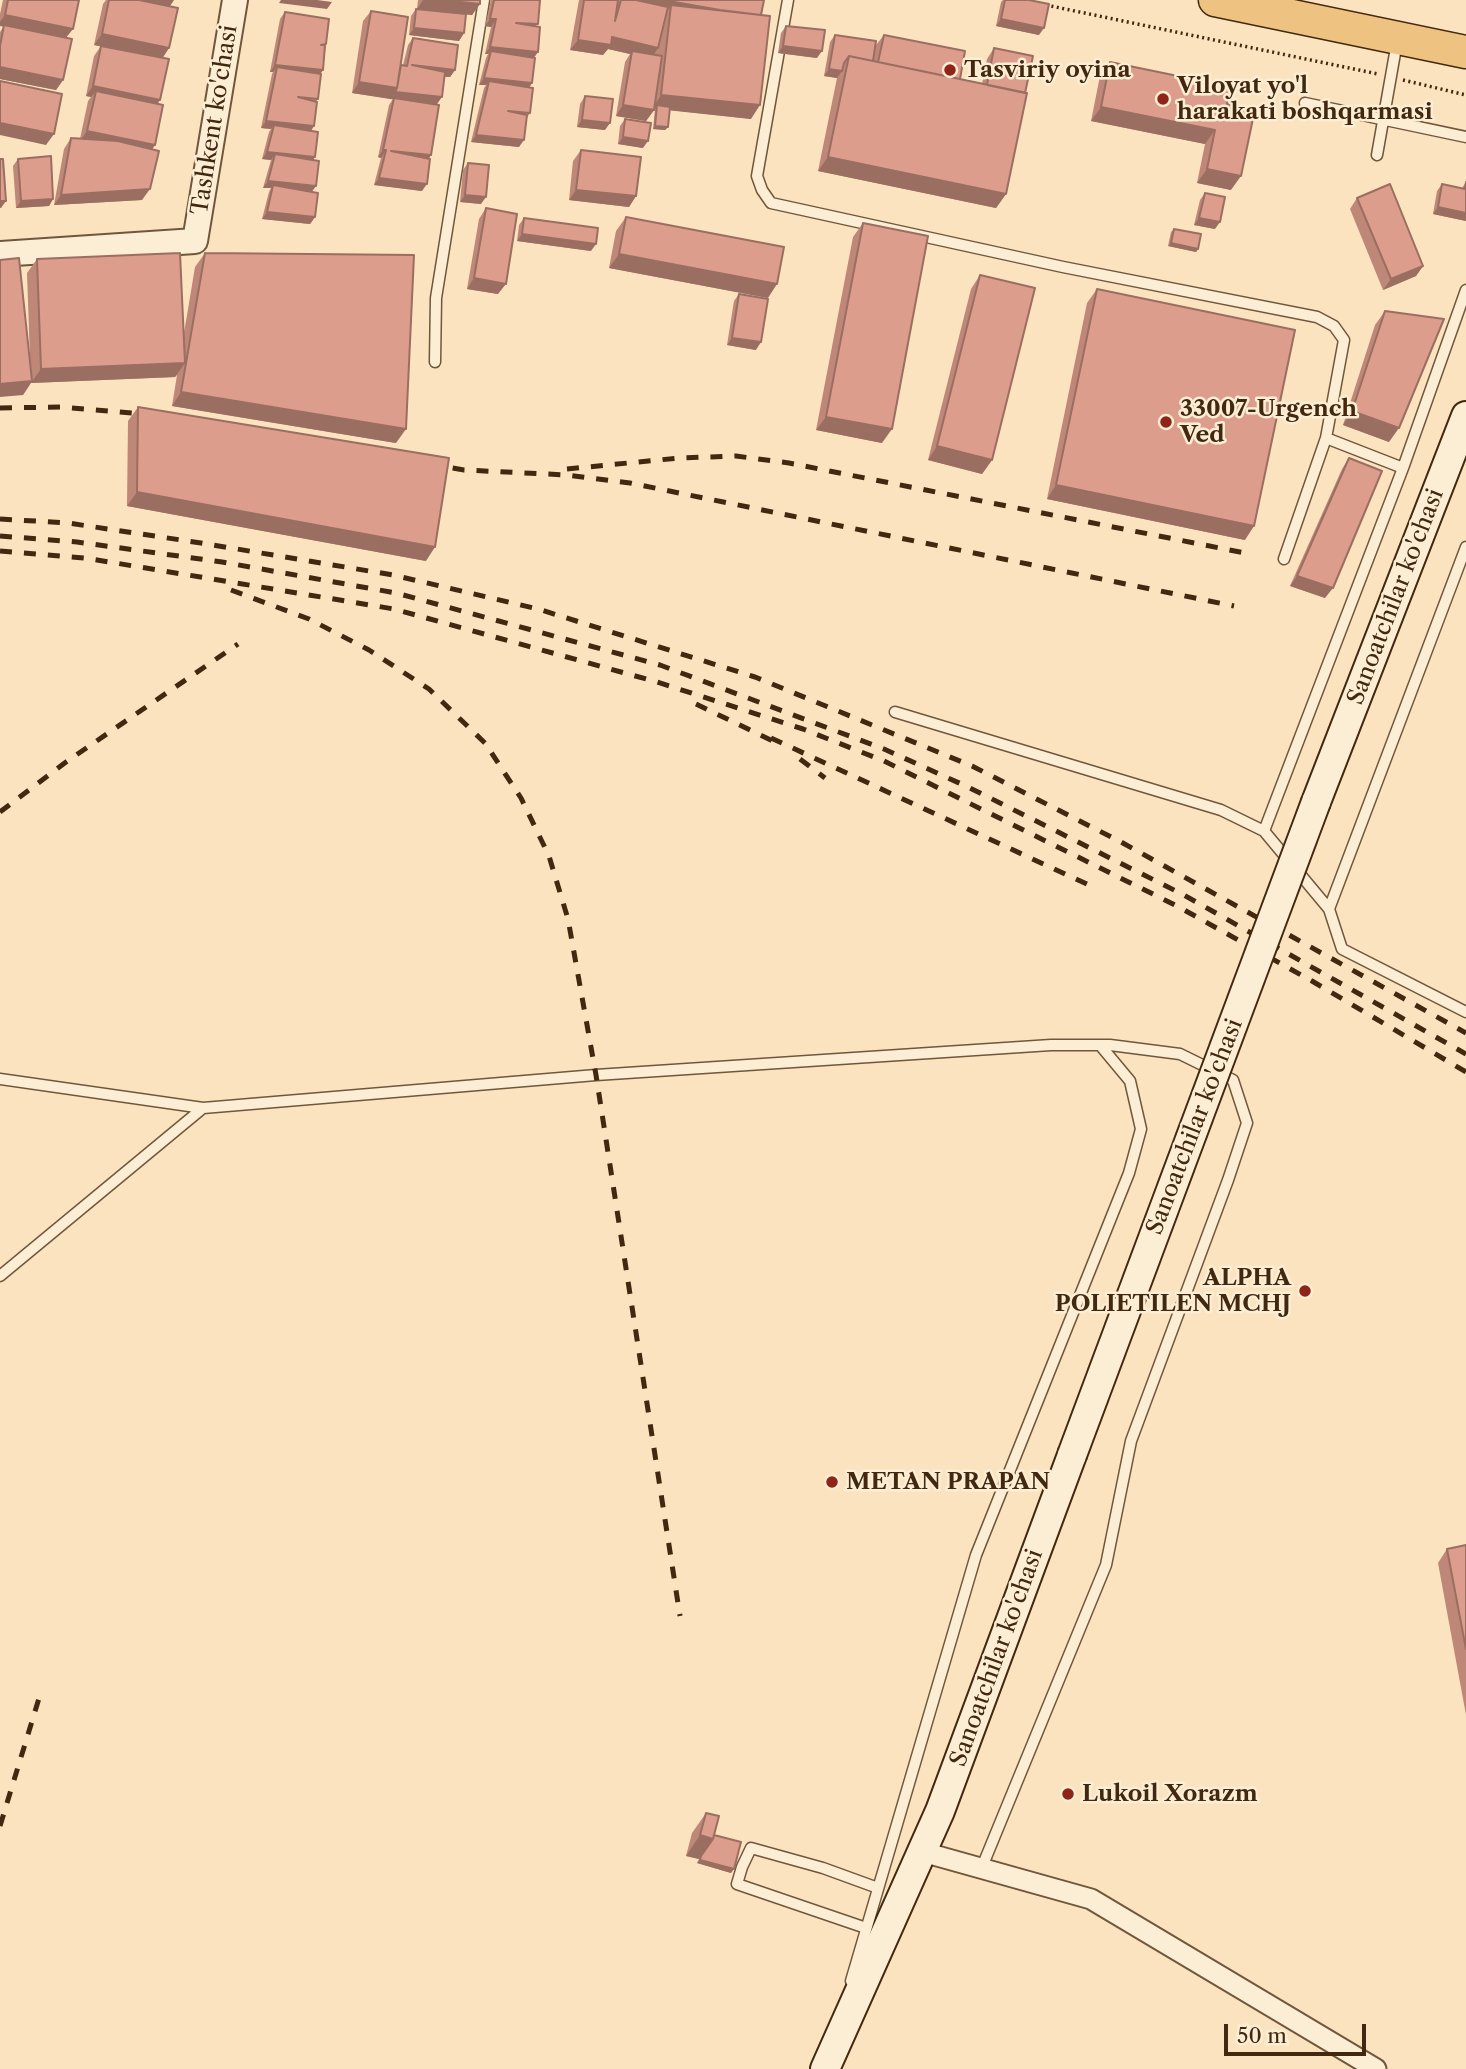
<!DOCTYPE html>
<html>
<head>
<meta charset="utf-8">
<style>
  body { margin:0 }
  #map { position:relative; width:1466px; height:2069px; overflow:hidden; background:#fbe3bf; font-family:"Libre Caslon Text",serif }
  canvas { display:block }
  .scale { position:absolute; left:1224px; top:2024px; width:142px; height:32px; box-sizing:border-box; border:4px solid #42280f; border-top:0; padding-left:9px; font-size:21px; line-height:24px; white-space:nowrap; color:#42280f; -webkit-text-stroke:5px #fcedd5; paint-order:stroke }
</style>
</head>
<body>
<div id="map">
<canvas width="1466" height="2069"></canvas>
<div class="scale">50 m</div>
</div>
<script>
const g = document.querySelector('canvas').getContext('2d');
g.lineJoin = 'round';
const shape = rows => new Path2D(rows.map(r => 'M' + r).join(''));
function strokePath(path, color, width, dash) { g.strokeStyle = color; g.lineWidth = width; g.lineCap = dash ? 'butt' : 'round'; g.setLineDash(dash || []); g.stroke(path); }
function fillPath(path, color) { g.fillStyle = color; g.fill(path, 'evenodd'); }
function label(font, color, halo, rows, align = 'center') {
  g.font = font + ' "Libre Caslon Text",serif'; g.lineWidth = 5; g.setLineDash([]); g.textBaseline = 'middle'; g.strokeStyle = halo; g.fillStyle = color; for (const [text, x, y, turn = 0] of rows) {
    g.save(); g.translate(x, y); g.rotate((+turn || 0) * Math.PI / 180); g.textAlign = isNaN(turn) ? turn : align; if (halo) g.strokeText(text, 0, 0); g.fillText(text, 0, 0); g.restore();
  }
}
const service = shape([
  [788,0,757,176,762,190,771,203,1063,267,1317,317,1334,326,1344,340,1326,438,1284,559],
  [1305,103,1466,137],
  [1377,155,1397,42],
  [435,362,436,298,484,0],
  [1326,438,1403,468],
  [1466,547,1329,909,1342,949,1466,1012],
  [895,712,1221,810,1264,831,1403,468,1466,290],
  [1264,831,1329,909],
  [0,1079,203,1108,596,1075,1051,1045,1110,1045,1180,1054,1233,1080,1247,1123,1228,1180,1131,1441,1106,1565,982,1867],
  [0,1276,203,1108],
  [866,1928,737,1884,742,1867,751,1848,823,1868,878,1888],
  [851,1981,976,1555,1129,1173,1141,1129,1130,1081,1100,1045]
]);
const minor = shape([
  [923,1852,1091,1899,1376,2069]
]);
const tertiary = shape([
  [0,254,195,241,235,0]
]);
const secondary = shape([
  [1316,802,1466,416],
  [825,2069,940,1811,1072,1455]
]);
const primary = shape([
  [1215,0,1466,52]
]);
strokePath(service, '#70573b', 13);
strokePath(minor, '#70573b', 23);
strokePath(tertiary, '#70573b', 28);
strokePath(secondary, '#42280f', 32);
strokePath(primary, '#42280f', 35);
strokePath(shape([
  [1046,5,1378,74],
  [1403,80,1466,95]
]), '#42280f', 3.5, [2, 3.5]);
strokePath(service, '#fcedd5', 10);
strokePath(minor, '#fcedd5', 19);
strokePath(tertiary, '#fcedd5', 24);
strokePath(secondary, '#fcedd5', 28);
strokePath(primary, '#eec280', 32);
strokePath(shape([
  [0,408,61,407,154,415],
  [429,464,464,470,567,475,630,483,1234,606],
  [567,469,679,458,736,456,789,463,1245,553],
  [0,519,68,523,201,543,393,575,538,609,755,677,972,766,1121,842,1466,1033],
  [0,536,77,542,222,562,396,593,660,665,884,749,968,787,1182,894,1466,1054],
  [0,551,85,558,394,609,657,682,803,729,884,761,1177,906,1312,981,1466,1072],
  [231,590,309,619,369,650,429,689,485,743,521,798,549,856,568,919,596,1075,680,1616],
  [696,704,777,743],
  [771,738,1091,886],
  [800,759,825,778],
  [0,812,66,762,238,644],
  [0,1826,40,1695]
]), '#42280f', 5, [12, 12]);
const secondaryBridge = shape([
  [1072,1455,1316,802]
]);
strokePath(secondaryBridge, '#42280f', 32, []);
strokePath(secondaryBridge, '#fcedd5', 28);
fillPath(shape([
  [3,0,79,0,66,38,63,80,56,90,0,79,0,32,4,26,0,26,0,14],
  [106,0,174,0,170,6,169,48,162,58,155,145,152,149,142,200,54,205,64,149,71,138,80,139,88,101,91,97,86,96,94,56,101,46,94,45,103,4],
  [418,0,480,0,480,4,472,15,417,9],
  [491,0,541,0,540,2,536,26,538,52,534,57,532,83,529,88,530,113,526,119,519,147,471,142,484,88,486,85,479,85,486,58,488,54,485,54,491,27,485,26],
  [579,0,618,0,618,2,619,0,764,0,761,15,751,119,670,110,668,127,665,130,653,129,655,109,646,121,616,116,625,62,630,54,608,49,603,55,570,50],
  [1003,0,1029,0,1039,35,996,26,1001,2],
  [416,9,464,33,459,41,409,35,411,16],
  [371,11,401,65,403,65,408,45,413,38,455,70,450,77,444,77,437,104,431,155,429,158,422,191,374,185,381,158,378,157,389,105,393,99,352,93,363,21],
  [285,12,326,44,323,70,320,74,314,126,311,131,315,157,313,160,312,192,315,217,310,224,262,219,269,192,271,188,263,188,271,160,262,159,269,132,271,129,261,128,272,74,273,72,270,72,280,19],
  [786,26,817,58,778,53,781,33],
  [835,35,873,61,876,45,884,35,960,79,982,84,987,59,994,48,1006,194,996,208,818,171,837,78,824,76,830,42],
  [1110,62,1227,104,1231,190,1197,183,1205,144,1091,121,1100,76],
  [585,96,605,130,577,127,580,104],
  [625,119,643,148,618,144,620,126],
  [581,150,636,196,629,207,569,200,573,161],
  [18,159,53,199,49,206,16,208,13,166],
  [468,163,481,204,460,202,463,170],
  [1466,182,1466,221,1433,214,1437,191,1442,184,1462,188],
  [1205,193,1215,229,1194,225,1200,200],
  [1357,198,1423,266,1416,276,1383,290,1350,209],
  [486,208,498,294,467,289,479,219],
  [626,217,768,298,609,268,616,231],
  [524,218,591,251,517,241,519,225],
  [863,223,882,443,816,430,853,237],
  [1174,229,1198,249,1196,252,1168,246,1171,232],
  [205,253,396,443,172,406,177,375,175,377,31,383,23,395,30,360,27,273,37,259,184,333,195,267],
  [980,275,992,460,982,474,928,460,971,289],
  [1097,289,1245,540,1047,499,1087,303],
  [739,294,756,350,727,345,734,301],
  [1385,311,1389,442,1343,425,1375,325],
  [138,407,426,561,127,506,128,421],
  [1349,458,1325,598,1290,586,1342,469],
  [1466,1545,1466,1715,1438,1563,1447,1549],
  [706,1813,714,1835,731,1873,697,1863,699,1859,686,1856,692,1833]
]), '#be8778');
fillPath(shape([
  [132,0,174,0,169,7],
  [281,0,317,0,332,2,327,9,279,3],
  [423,0,442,0,480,4,472,15,417,9],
  [621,0,663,0,761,18,671,5,669,9],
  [5,15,73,29,65,39,0,26,0,22],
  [490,19,496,19,491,27,485,26],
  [1001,19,1044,28,1039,35,996,26],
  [414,28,464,33,459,41,409,35],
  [102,34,169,48,162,59,94,45],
  [612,37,658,48,651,59,632,51,630,54,608,49,603,55,570,50,578,40],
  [783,46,822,51,817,58,778,53],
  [490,47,538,52,533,59,491,51,488,54,485,54],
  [275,65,323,70,318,77,277,67,273,72,270,72],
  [412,65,455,70,450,77,407,73],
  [0,67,63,80,56,90,0,79],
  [829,69,842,71,837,78,824,76],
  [484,78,532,83,527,90,489,81,486,85,479,85],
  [359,82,397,88,442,97,437,104,390,99,352,93],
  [93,86,160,100,153,110,96,91,91,97,86,96],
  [661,95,760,105,751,119,657,109,657,105,655,109,652,109],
  [623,105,654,110,646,121,616,116],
  [1101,107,1215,130,1205,144,1091,121],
  [582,120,610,123,605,130,577,127],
  [266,121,314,126,309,133,274,125,271,129,261,128],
  [0,123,54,134,46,145,0,135],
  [655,126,668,127,665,130,653,129],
  [87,131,155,145,148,155,80,141],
  [476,135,524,140,519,147,471,142],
  [623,137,648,141,643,148,618,144],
  [383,150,386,150,381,158,378,157],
  [391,151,431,155,426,163],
  [267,152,315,157,310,164,275,154,271,160,262,159],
  [828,157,1006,194,996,208,818,171],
  [1207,169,1241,176,1231,190,1197,183],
  [379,178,427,184,422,191,374,185],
  [268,181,316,186,311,193,273,185,271,188,263,188],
  [150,189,142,200,54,205,61,195],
  [576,190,636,196,629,207,569,200],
  [465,195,486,197,481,204,460,202],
  [53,199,49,206,16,208,21,201],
  [0,201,6,201,1,208,0,208],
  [1438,207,1466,213,1466,221,1433,214],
  [267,212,315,217,310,224,262,219],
  [1199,218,1220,222,1215,229,1194,225],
  [522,234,596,244,591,251,517,241],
  [1171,243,1198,249,1196,252,1168,246],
  [619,254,777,284,768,298,609,268],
  [1423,266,1416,276,1383,290,1391,279],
  [474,278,506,284,498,294,467,289],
  [732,338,761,342,756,350,727,345],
  [185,363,175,377,31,383,41,369],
  [32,381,23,395,0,397,0,384],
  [181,392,406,429,396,443,172,406],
  [1352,411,1399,428,1389,442,1343,425],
  [826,417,892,429,882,443,816,430],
  [937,446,992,460,982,474,928,460],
  [1056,485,1254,526,1245,540,1047,499],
  [137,492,435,547,426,561,127,506],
  [1297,576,1333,588,1325,598,1290,586],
  [700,1835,713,1839,699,1859,686,1856],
  [700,1860,734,1869,731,1873,697,1863]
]), '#9b6e62');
const building = shape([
  [8,0,79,0,73,29,5,15,8,0],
  [109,0,139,0,178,8,169,48,102,34,109,0],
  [442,0,480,0,480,4,442,0],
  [494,0,540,0,538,24,516,23,540,27,538,52,490,47,496,19,490,19,494,0],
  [584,0,618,0,615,21,621,0,636,0,668,7,658,48,612,37,611,45,578,40,584,0],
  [663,0,764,0,761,15,720,10,663,0],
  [1005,0,1029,0,1049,4,1044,28,1001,19,1005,0],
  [671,5,770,16,760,105,661,95,671,5],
  [416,9,466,14,464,33,414,28,416,9],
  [371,11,408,17,397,88,359,82,371,11],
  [285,12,329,19,326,44,321,45,325,45,323,70,275,65,285,12],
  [4,25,72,39,63,80,0,67,0,46,4,25],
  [786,26,825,30,822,51,783,46,786,26],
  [835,35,876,41,873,61,849,56,844,63,842,71,829,69,835,35],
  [884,35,965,51,960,79,878,62,884,35],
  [413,38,458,45,455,70,412,65,445,72,442,97,395,92,397,88,401,65,407,66,413,38],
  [101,46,169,59,160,100,93,86,101,46],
  [994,48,1033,56,1025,93,987,85,994,48],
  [491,51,535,58,532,83,484,78,491,51],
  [632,51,662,56,654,110,623,105,632,51],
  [849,56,1027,93,1006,194,828,157,849,56],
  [1110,62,1231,87,1227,104,1255,109,1241,176,1207,169,1215,130,1101,107,1110,62],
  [277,67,321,74,318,99,298,97,317,102,314,126,266,121,277,67],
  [0,81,62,94,54,134,0,123,0,81],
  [489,81,533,88,530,113,508,111,527,115,524,140,476,135,489,81],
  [96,91,163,105,155,145,87,131,96,91],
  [585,96,613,99,610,123,582,120,585,96],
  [394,98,439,105,431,155,391,151,430,159,427,184,379,178,386,150,383,150,394,98],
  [657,105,670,107,668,127,655,126,657,105],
  [625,119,651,123,648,141,623,137,625,119],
  [274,125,318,132,315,157,267,152,274,125],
  [71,138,118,141,159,151,150,189,61,195,71,138],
  [581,150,641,157,636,196,576,190,581,150],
  [275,154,319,161,316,186,268,181,275,154],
  [51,156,53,199,21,201,18,159,51,156],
  [0,159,3,159,6,201,0,201,0,159],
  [468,163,489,165,486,197,465,195,468,163],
  [1466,182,1466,213,1438,207,1442,184,1465,189,1466,182],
  [1390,184,1423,266,1391,279,1357,198,1390,184],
  [273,185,318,193,315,217,267,212,273,185],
  [1205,193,1225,197,1220,222,1199,218,1205,193],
  [486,208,517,214,506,284,474,278,486,208],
  [626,217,784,247,777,284,619,254,626,217],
  [524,218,598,228,596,244,522,234,524,218],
  [863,223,928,236,892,429,826,417,863,223],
  [1174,229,1201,234,1198,249,1171,243,1174,229],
  [180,253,185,363,41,369,37,259,180,253],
  [205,253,414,255,406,429,181,392,205,253],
  [19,258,32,381,0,384,0,260,19,258],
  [980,275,1035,288,992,460,937,446,980,275],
  [1097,289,1295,330,1254,526,1056,485,1097,289],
  [739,294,768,299,761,342,732,338,739,294],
  [1385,311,1444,319,1399,428,1352,411,1385,311],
  [138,407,449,458,435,547,137,492,138,407],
  [1349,458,1382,471,1333,588,1297,576,1349,458],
  [1466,1545,1466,1649,1447,1549,1466,1545],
  [706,1813,719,1816,713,1839,700,1835,706,1813],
  [714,1835,741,1842,734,1869,700,1860,701,1856,713,1839,714,1835]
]);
fillPath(building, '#dd9d8c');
strokePath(building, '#9b6e62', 2);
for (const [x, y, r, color] of [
  [950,70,7,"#8f2418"],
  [1163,99,7,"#8f2418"],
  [1166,422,7,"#8f2418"],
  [1305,1291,7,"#8f2418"],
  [832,1482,7,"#8f2418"],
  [1068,1794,7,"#8f2418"]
]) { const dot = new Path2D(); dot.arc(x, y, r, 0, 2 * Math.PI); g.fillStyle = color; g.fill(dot); strokePath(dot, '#fcedd5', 2.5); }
label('bold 23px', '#42280f', '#fcedd5', [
  ["Tasviriy oyina",964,70],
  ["Viloyat yo'l",1177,86],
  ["harakati boshqarmasi",1177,112],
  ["33007-Urgench",1180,409],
  ["Ved",1180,435],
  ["ALPHA",1291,1278,"right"],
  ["POLIETILEN MCHJ",1291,1304,"right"],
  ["METAN PRAPAN",846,1482],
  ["Lukoil Xorazm",1082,1794]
], 'left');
label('23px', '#42280f', '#fcedd5', [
  ["Tashkent ko'chasi",215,120,-81],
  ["Sanoatchilar ko'chasi",1396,597,-69],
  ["Sanoatchilar ko'chasi",1195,1127,-69],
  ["Sanoatchilar ko'chasi",997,1658,-70]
]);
</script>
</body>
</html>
